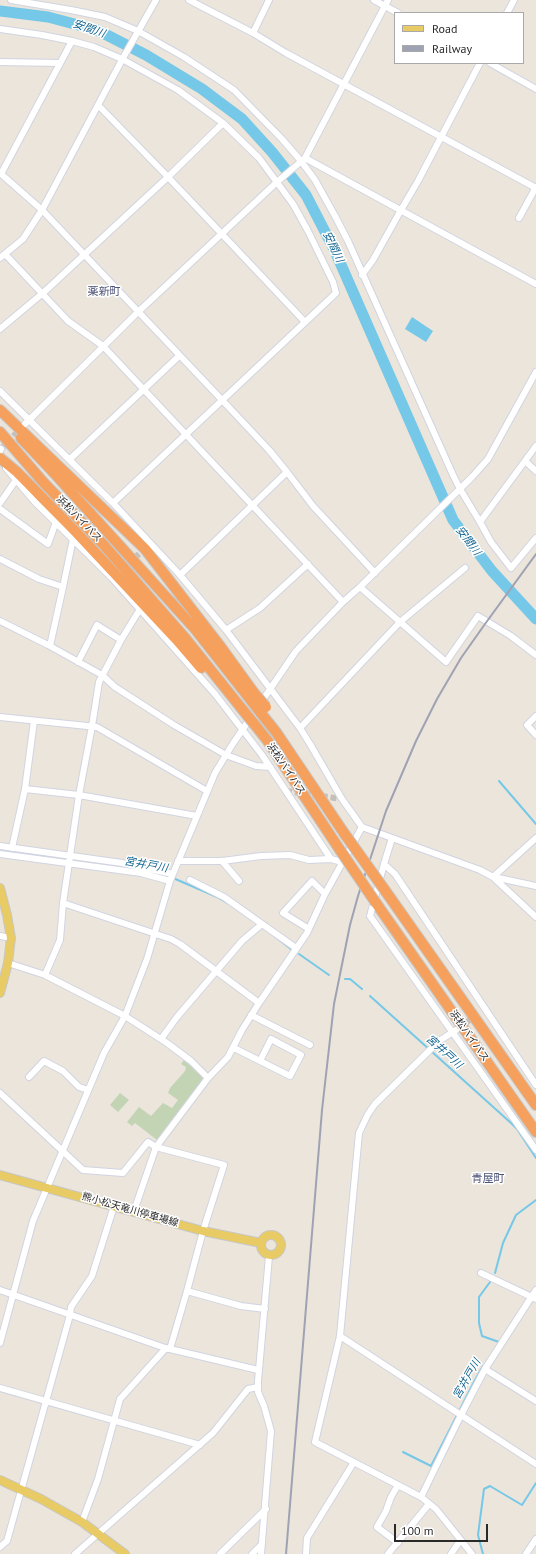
<!DOCTYPE html>
<html>
<head>
<meta charset="utf-8">
<style>
  body { margin:0 }
  #map { position:relative; width:536px; height:1554px; overflow:hidden; background:#ebe5dc; font-family:"PT Sans",sans-serif }
  canvas { display:block }
  .legend { position:absolute; left:394px; top:12px; width:130px; height:52px; box-sizing:border-box; background:#fff; border:1px solid #a9a9a9; margin:0; padding:5px 7px; list-style:none; font-size:12px; color:#292929 }
  .legend li { display:flex; align-items:center; gap:8px; height:20px }
  .legend b { width:20px; border:1px solid #a9a9a9 }
  .scale { position:absolute; left:394px; top:1524px; width:94px; height:18px; box-sizing:border-box; border:2px solid #292929; border-top:0; padding-left:5px; font-size:12px; line-height:14px; white-space:nowrap; color:#292929; -webkit-text-stroke:3px #fff; paint-order:stroke }
</style>
</head>
<body>
<div id="map">
<canvas width="536" height="1554"></canvas>
<ul class="legend">
<li><b style="height:5px;background:#e8cb64"></b>Road</li>
<li><b style="height:5px;background:#9fa2b3"></b>Railway</li>
</ul>
<div class="scale">100 m</div>
</div>
<script>
const g = document.querySelector('canvas').getContext('2d');
g.lineJoin = 'round';
function fillPath(path, color) { g.fillStyle = color; g.fill(path, 'evenodd'); }
const shape = rows => new Path2D(rows.map(r => 'M' + r).join(''));
function strokePath(path, color, width, dash) { g.strokeStyle = color; g.lineWidth = width; g.lineCap = dash ? 'butt' : 'round'; g.setLineDash(dash || []); g.stroke(path); }
function label(font, color, halo, rows, align = 'center') {
  g.font = font + ' "PT Sans","Noto Sans JP",sans-serif'; g.lineWidth = 3; g.setLineDash([]); g.textBaseline = 'middle'; g.strokeStyle = halo; g.fillStyle = color; for (const [text, x, y, turn = 0] of rows) {
    g.save(); g.translate(x, y); g.rotate((+turn || 0) * Math.PI / 180); g.textAlign = isNaN(turn) ? turn : align; if (halo) g.strokeText(text, 0, 0); g.fillText(text, 0, 0); g.restore();
  }
}
fillPath(shape([
  [184,1060,202,1076,203,1081,157,1140,135,1123,132,1126,127,1122,139,1107,151,1116,163,1103,172,1108,178,1100,168,1093,170,1088,185,1071,186,1067,181,1064],
  [120,1093,129,1100,118,1112,110,1105]
]), '#c3d4b4');
fillPath(shape([
  [412,317,433,331,426,342,405,329]
]), '#75c8e7');
strokePath(shape([
  [499,781,536,824],
  [2,850,128,868],
  [173,878,217,897,229,904],
  [273,935,291,949],
  [299,954,329,975],
  [345,979,350,979,362,989],
  [370,996,511,1123,517,1129,536,1158],
  [495,1273,503,1243,516,1215,536,1200],
  [490,1282,479,1297,479,1323,482,1336,499,1342],
  [403,1452,431,1466,475,1380,483,1366],
  [483,1554,478,1535,484,1489,490,1486,522,1505,536,1483]
]), '#75c8e7', 2);
strokePath(shape([
  [0,11,48,17,97,30,146,55,202,89,242,119,272,152,306,195,335,251,453,520,492,571,536,619]
]), '#75c8e7', 11);
strokePath(shape([
  [1,449,22,427],
  [122,569,139,554],
  [286,791,342,799],
  [459,1028,476,1015]
]), '#c4bfb8', 6, [6, 3]);
const minor = shape([
  [11,0,71,10,105,17,138,31,184,57,234,90,282,139,301,161,315,180,335,216,348,241,453,475,460,489,480,522,536,446],
  [189,0,253,33,269,0],
  [374,0,398,13],
  [507,13,514,0],
  [0,29,42,35,72,41,94,47,122,59,178,90,223,123,259,158,293,204,308,231,333,282,336,293,113,503],
  [253,33,286,53,536,188],
  [0,62,60,63],
  [490,63,536,89],
  [98,105,168,177,305,322],
  [305,158,536,284],
  [0,173,42,210,222,400,269,450,287,472,313,506,375,573],
  [1,174,72,41],
  [519,218,536,187],
  [5,254,68,321,103,346,343,602],
  [0,258,23,239,42,210,123,58,156,0],
  [362,275,373,260,401,210,418,181,480,63],
  [0,329,43,293,168,177,223,123],
  [0,391,113,503,180,575,226,630,300,728,310,744,342,799,362,827,480,870,493,877,536,917],
  [25,424,138,312,277,182,305,158,388,0],
  [0,451,1,449],
  [70,459,179,356],
  [525,461,536,471],
  [6,468,34,501,112,578,215,694,262,755,331,859,342,862],
  [0,503,16,480],
  [0,509,48,544,56,522],
  [480,522,491,542,511,568,536,538],
  [0,559,39,579,63,587,73,539],
  [180,575,287,472],
  [360,587,446,662,478,616,511,636,536,655],
  [0,621,48,645,102,675,115,687,174,725,226,755,256,766,270,767],
  [226,630,260,608,308,564],
  [50,646,63,587],
  [78,662,97,625,121,640],
  [536,716,527,725,536,735],
  [0,717,97,727,207,791],
  [34,721,25,789,79,795,197,816],
  [300,728,400,622,465,568],
  [392,838,384,864,370,916,536,1150],
  [0,846,122,863,173,874],
  [12,848,25,789],
  [0,854,141,873,170,881],
  [178,861,222,861,261,856,290,855,309,860,331,859],
  [222,861,239,881],
  [384,864,395,874,536,1085],
  [493,877,536,838],
  [494,877,536,886],
  [190,880,224,897,262,924],
  [63,903,171,939,180,944,259,1003],
  [309,929,283,913,312,881,325,894],
  [0,936,11,938],
  [8,963,45,975,60,940,63,903,79,795,92,726,99,682,121,640,140,609],
  [45,975,125,1016,167,1043,191,1061,208,1078],
  [251,1015,310,1045],
  [456,1030,439,1041,375,1104,368,1114,359,1133,340,1336,315,1442,421,1497,436,1509,472,1554],
  [161,1039,177,1017,242,941,262,924,296,948],
  [234,1048,290,1076,301,1055,271,1039,260,1061],
  [29,1077,44,1061,63,1071,79,1087,88,1090],
  [0,1093,83,1170,123,1173,148,1142,156,1147,224,1165,203,1231,187,1291,241,1306,265,1309],
  [134,1211,156,1147,208,1078,228,1057,242,1030,259,1003,307,933,325,894,362,827],
  [481,1273,536,1299],
  [0,1290,168,1349],
  [187,1291,170,1349,258,1370],
  [340,1336,536,1464],
  [0,1343,33,1221,104,1053,125,1016,147,959,170,881,215,773,232,745,296,651,343,602,360,587,472,477,488,459,536,372],
  [485,1369,536,1401],
  [0,1388,200,1445],
  [421,1497,461,1415,485,1369,536,1290],
  [82,1522,98,1479,120,1399,166,1348],
  [398,1543,377,1527,386,1511,391,1497,398,1485],
  [0,1547,7,1541,70,1315,71,1307,92,1276,114,1206],
  [75,1554,213,1433,248,1389,258,1387],
  [220,1554,266,1509],
  [252,1554,262,1544],
  [261,1554,271,1431,264,1406,258,1392,258,1381,269,1256],
  [306,1554,307,1538,354,1462],
  [388,1554,429,1504],
  [451,1554,460,1541],
  [526,1554,536,1539]
]);
const major = shape([
  [0,888,7,915,11,938,8,963,0,993],
  [0,1175,203,1231,261,1243],
  '261 1245a10 10 0 1 1 20 0a10 10 0 1 1-20 0Z',
  [0,1480,41,1499,82,1522,125,1554]
]);
const highway = shape([
  [0,410,145,549,220,646,254,693],
  [0,432,44,483,102,543,186,639,242,709],
  [21,438,55,474,195,629,250,699],
  [0,458,17,472,76,532,177,640,201,668],
  [260,712,276,732,344,833],
  [255,725,267,740,340,850],
  [384,889,536,1105],
  [376,903,536,1132]
]);
strokePath(minor, '#d1d4e1', 8);
strokePath(major, '#c7c7c7', 10);
strokePath(highway, '#c7c7c7', 12);
strokePath(minor, '#fff', 6);
strokePath(major, '#e8cb64', 8);
strokePath(highway, '#f5a05d', 10);
strokePath(shape([
  [286,1554,322,1110,334,1004,350,925,358,896,386,811,416,741,437,699,461,658,485,624,536,554]
]), '#9fa2b3', 2);
const highwayBridge = shape([
  [254,693,266,707],
  [250,699,260,712],
  [242,709,255,725],
  [344,833,384,889],
  [340,850,376,903]
]);
strokePath(highwayBridge, '#c7c7c7', 12, []);
strokePath(highwayBridge, '#f5a05d', 10);
label('10px', '#292929', '#fff', [
  ["浜松バイパス",79,519,46],
  ["浜松バイパス",286,769,56],
  ["浜松バイパス",469,1036,55],
  ["熊小松天竜川停車場線",130,1210,16]
]);
label('italic 11px', '#156692', '#fff', [
  ["安間川",89,29,19],
  ["安間川",333,247,64],
  ["安間川",468,541,53],
  ["宮井戸川",146,865,10],
  ["宮井戸川",444,1052,42],
  ["宮井戸川",467,1379,-60]
]);
label('11px', '#4d5477', '#fff', [
  ["薬新町",104,292],
  ["青屋町",488,1179]
]);
</script>
</body>
</html>
